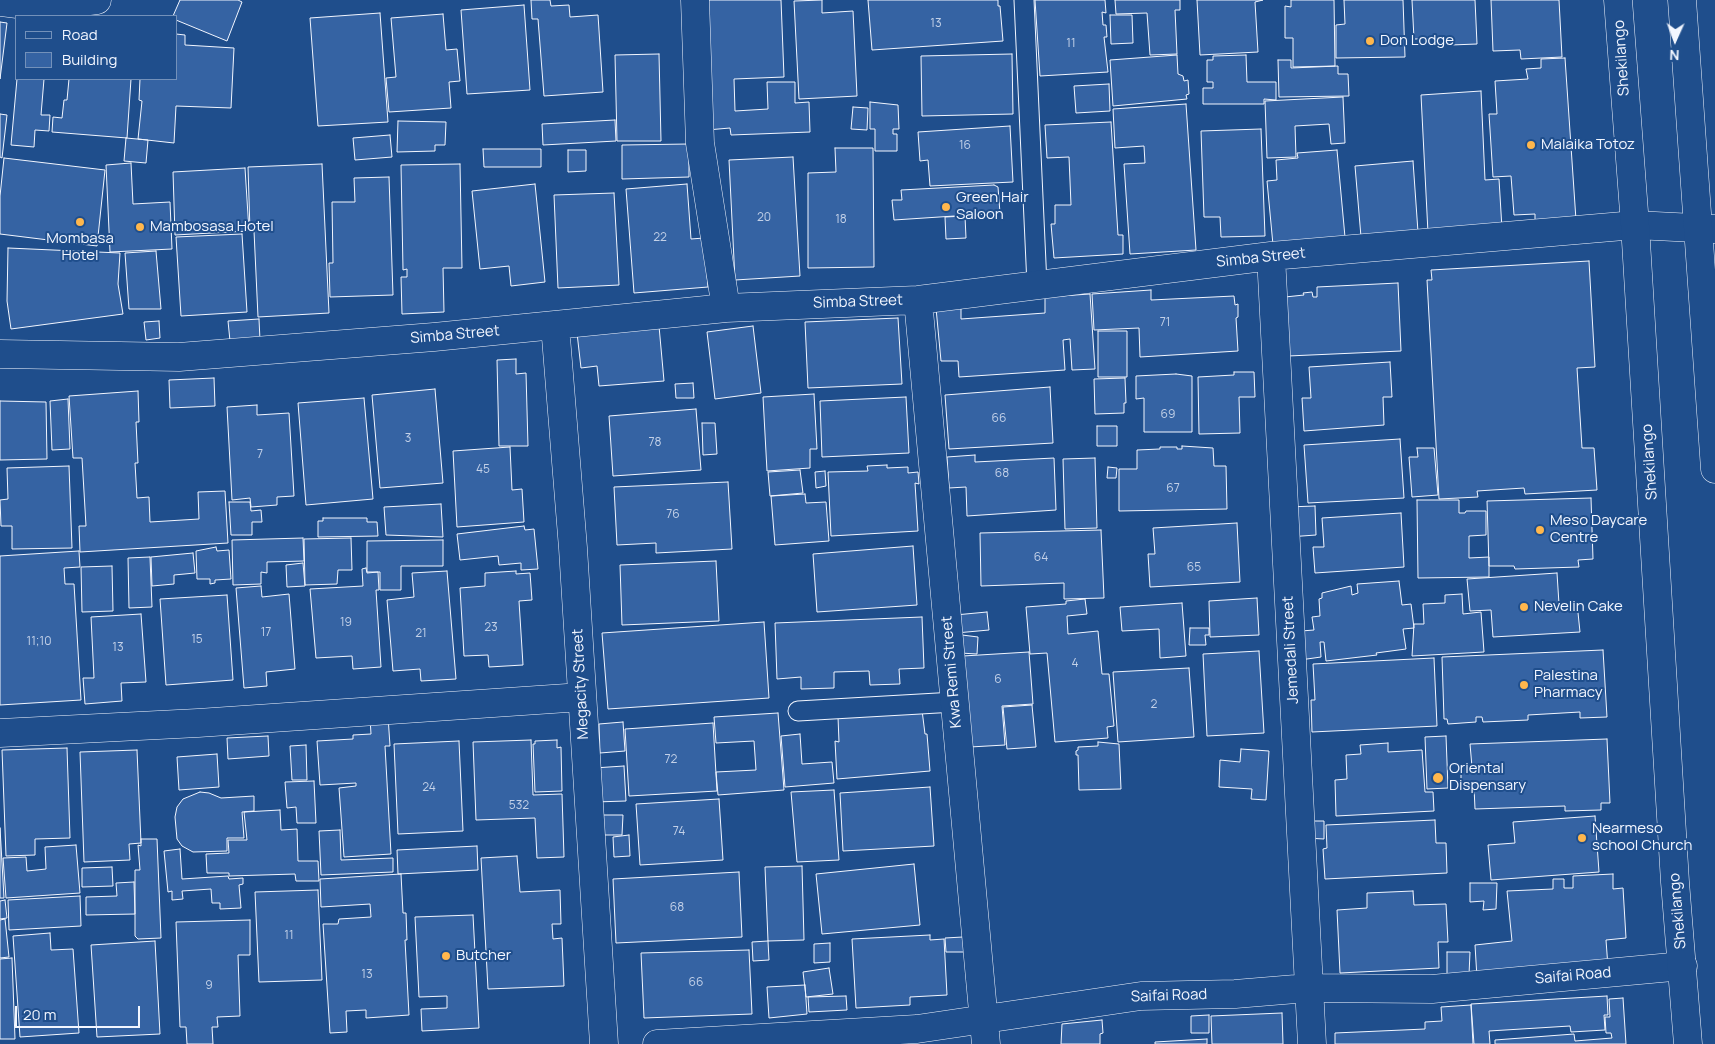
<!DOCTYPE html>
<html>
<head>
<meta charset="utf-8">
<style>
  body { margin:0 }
  #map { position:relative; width:1715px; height:1044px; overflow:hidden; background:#1f4e8c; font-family:Manrope,sans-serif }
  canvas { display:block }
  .legend { position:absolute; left:15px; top:15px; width:162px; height:65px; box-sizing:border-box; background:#1f4e8c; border:1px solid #7391ba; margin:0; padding:6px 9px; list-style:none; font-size:15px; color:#f2f6ff }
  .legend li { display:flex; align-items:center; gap:10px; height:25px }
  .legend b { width:25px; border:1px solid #7391ba }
  .north { position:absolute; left:1650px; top:15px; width:50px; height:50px; -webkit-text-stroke:4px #1f4e8c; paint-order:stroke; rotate:182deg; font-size:14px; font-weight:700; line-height:20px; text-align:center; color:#f2f6ff }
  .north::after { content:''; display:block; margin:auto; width:18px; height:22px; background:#f2f6ff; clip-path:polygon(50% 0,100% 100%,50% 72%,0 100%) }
  .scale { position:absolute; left:15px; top:1006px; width:125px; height:22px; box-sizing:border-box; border:2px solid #f2f6ff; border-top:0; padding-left:6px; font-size:15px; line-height:18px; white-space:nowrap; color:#f2f6ff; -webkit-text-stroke:4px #1f4e8c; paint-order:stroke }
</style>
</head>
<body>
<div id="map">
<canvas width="1715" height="1044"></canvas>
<ul class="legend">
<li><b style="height:6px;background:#1f4e8c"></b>Road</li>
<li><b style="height:14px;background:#3563a3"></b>Building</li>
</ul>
<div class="north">N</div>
<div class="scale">20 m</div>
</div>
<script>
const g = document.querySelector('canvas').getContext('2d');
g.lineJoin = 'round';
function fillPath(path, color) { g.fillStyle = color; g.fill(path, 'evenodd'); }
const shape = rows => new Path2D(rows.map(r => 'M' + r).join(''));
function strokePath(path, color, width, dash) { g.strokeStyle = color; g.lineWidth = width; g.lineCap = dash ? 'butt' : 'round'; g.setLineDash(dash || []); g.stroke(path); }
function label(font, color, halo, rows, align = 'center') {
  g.font = font + ' Manrope,sans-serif'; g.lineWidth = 4; g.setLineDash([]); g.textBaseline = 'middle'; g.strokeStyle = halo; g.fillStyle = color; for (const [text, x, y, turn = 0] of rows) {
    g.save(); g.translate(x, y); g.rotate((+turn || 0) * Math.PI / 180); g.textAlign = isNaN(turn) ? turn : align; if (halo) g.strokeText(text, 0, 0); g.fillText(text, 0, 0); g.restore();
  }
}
const building = shape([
  [180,0,238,0,242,2,227,41,176,20,176,16,173,16,180,0],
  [531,0,550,0,551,6,569,5,570,17,598,15,603,92,544,96,538,19,532,19,531,0],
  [703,0,781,0,784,77,734,79,735,111,768,109,767,82,795,82,795,103,809,102,810,132,731,135,730,128,707,130,703,0],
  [822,0,822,13,853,11,857,96,799,99,794,1,822,0],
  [868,0,998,0,998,6,1000,6,1003,41,872,50,868,0],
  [1035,0,1105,0,1106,13,1102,12,1103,25,1106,25,1107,37,1104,37,1108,72,1040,76,1035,0],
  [1115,0,1180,0,1180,10,1175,10,1177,54,1150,55,1147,13,1116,14,1115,0],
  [1197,0,1263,0,1255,2,1258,52,1200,55,1197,0],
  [1291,0,1334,0,1335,66,1293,67,1293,38,1285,38,1285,6,1291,7,1291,0],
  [1344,0,1403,0,1405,57,1336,58,1336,25,1345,24,1344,0],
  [1412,0,1475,0,1477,44,1451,45,1450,38,1414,39,1412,0],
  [1491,0,1559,0,1562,57,1521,59,1520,50,1493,51,1491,0],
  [524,5,530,90,467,94,461,10,524,5],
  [380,13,388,122,318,126,310,18,380,13],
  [443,14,446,50,457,49,460,81,449,82,451,108,389,112,386,78,396,77,391,18,443,14],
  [1110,15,1132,15,1133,43,1111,44,1110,15],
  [0,22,7,23,0,79,0,22],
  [176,34,185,35,185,45,234,48,231,108,176,106,174,143,138,139,142,101,139,100,140,79,176,79,176,34],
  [659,54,661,141,617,141,615,55,659,54],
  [1012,54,1013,114,922,116,921,56,1012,54],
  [1177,55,1178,74,1183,76,1184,81,1188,80,1189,94,1186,95,1187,99,1113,106,1110,60,1177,55],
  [1246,55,1247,82,1276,82,1276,100,1264,99,1264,104,1203,104,1203,88,1213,88,1213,82,1207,82,1207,60,1213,60,1213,56,1246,55],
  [1565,58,1576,220,1535,223,1535,214,1514,215,1511,176,1493,177,1489,114,1497,114,1495,81,1528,79,1526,69,1541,68,1541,59,1565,58],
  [1278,60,1291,60,1291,68,1338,66,1338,74,1348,74,1349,96,1279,97,1278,60],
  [17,79,44,79,41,115,50,115,49,131,35,130,34,147,11,145,17,79],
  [69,79,131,79,127,138,52,132,53,117,62,118,64,100,67,100,69,79],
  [1109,84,1110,111,1076,113,1074,86,1109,84],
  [1481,91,1485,180,1499,179,1502,229,1428,233,1421,95,1481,91],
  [1343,97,1345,143,1331,144,1329,124,1295,126,1296,157,1267,158,1265,101,1343,97],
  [870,102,898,105,899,129,893,129,893,134,897,134,897,151,875,151,875,129,870,129,870,102],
  [1186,104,1196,250,1130,254,1124,164,1145,163,1144,146,1115,148,1113,109,1186,104],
  [853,107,868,108,867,130,851,129,853,107],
  [0,114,7,115,2,158,0,157,0,114],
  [615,120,616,141,543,145,542,124,615,120],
  [398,121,446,122,445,145,435,145,435,151,397,152,398,121],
  [1111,122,1118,235,1123,235,1123,254,1054,258,1051,224,1055,224,1055,205,1071,205,1069,157,1047,158,1045,125,1111,122],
  [1010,126,1013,182,930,186,928,160,920,161,918,132,1010,126],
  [1261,129,1265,236,1221,237,1220,217,1204,217,1201,131,1261,129],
  [390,135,392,157,355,160,353,138,390,135],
  [126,138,148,140,146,163,124,161,126,138],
  [689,144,689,177,622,179,622,145,689,144],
  [835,148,873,148,874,267,808,268,808,173,836,172,835,148],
  [483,149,541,149,541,167,484,167,483,149],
  [568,150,586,150,586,171,568,172,568,150],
  [1337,150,1346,248,1273,245,1267,181,1277,180,1276,160,1298,158,1297,153,1337,150],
  [793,157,800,276,735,280,729,160,793,157],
  [4,158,105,170,97,246,0,234,0,196,4,158],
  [1413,161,1418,232,1361,237,1355,166,1413,161],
  [131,163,133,204,170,202,172,249,110,252,106,165,131,163],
  [322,164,329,313,258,317,254,231,250,231,248,167,322,164],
  [460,164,462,268,443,268,444,312,402,314,401,277,407,277,407,269,403,270,401,165,460,164],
  [245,168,249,231,175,235,173,172,245,168],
  [389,177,393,295,330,297,329,263,333,263,332,202,355,202,354,178,389,177],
  [535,184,545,282,511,286,509,266,480,269,472,191,535,184],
  [687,184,691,239,704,238,708,287,634,293,626,189,687,184],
  [994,185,998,187,1000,213,894,220,892,200,902,200,901,190,994,185],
  [614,193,619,285,558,288,554,195,614,193],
  [965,216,966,238,946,239,945,217,965,216],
  [242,234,247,312,181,316,176,237,242,234],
  [8,248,120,253,118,284,123,314,11,329,7,301,8,248],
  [156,251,161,309,129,309,125,253,156,251],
  [1589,261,1595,367,1577,368,1582,448,1594,448,1597,490,1525,494,1524,488,1477,491,1478,497,1439,499,1427,280,1432,280,1431,270,1589,261],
  [1398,283,1401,351,1288,356,1285,297,1304,295,1303,293,1312,292,1313,297,1317,297,1317,287,1398,283],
  [1151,290,1151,300,1234,296,1235,305,1238,304,1238,317,1236,318,1238,351,1140,357,1139,328,1094,330,1092,294,1151,290],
  [1090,294,1095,369,1072,370,1070,339,1063,340,1065,370,959,377,958,361,941,361,936,308,961,306,961,319,1045,313,1045,297,1090,294],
  [898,318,902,384,808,388,805,322,898,318],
  [259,319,260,340,230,341,228,321,259,319],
  [159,321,160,338,146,340,144,322,159,321],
  [659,326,664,381,599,386,597,366,581,368,577,333,659,326],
  [753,326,761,393,715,399,707,332,753,326],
  [1098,331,1127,331,1127,377,1098,377,1098,331],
  [516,359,516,374,526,373,528,446,499,446,497,360,516,359],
  [1390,362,1392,397,1383,397,1384,425,1304,431,1302,398,1311,398,1309,367,1390,362],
  [1234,372,1254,372,1255,397,1239,397,1240,433,1199,434,1198,377,1234,375,1234,372],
  [1176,374,1192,376,1192,432,1144,432,1144,398,1136,399,1136,376,1176,374],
  [214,378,215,406,170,408,169,380,214,378],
  [1125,378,1126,403,1124,403,1124,413,1095,414,1094,379,1125,378],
  [693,383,694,398,676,398,675,384,693,383],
  [1050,387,1053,443,949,449,945,395,1050,387],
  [435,389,443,483,380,488,372,395,435,389],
  [138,391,139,422,136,422,138,463,135,463,137,498,149,497,150,522,199,519,198,492,225,491,228,543,80,552,79,526,86,526,82,458,73,458,69,396,138,391],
  [814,394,817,449,810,449,810,468,767,471,763,397,814,394],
  [906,397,909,453,822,457,820,401,906,397],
  [364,398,373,499,306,505,298,403,364,398],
  [68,399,70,449,52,450,50,401,68,399],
  [0,401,46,402,47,459,0,460,0,401],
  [257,405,257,415,289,413,294,496,277,497,277,505,251,507,250,498,232,500,227,407,257,405],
  [696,409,701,470,613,476,609,416,696,409],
  [702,423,715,423,717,454,703,455,702,423],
  [1097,426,1117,426,1117,446,1097,446,1097,426],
  [1400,439,1404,498,1308,503,1304,445,1400,439],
  [1182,446,1213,448,1214,466,1226,466,1227,509,1119,511,1119,469,1137,469,1137,450,1160,449,1160,447,1177,447,1177,449,1182,449,1182,446],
  [510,447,512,490,522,489,524,522,457,527,453,451,510,447],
  [1417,448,1434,448,1438,495,1412,497,1409,457,1418,457,1417,448],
  [975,455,975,462,1054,458,1056,510,967,516,966,487,949,488,947,457,975,455],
  [1095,458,1097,528,1065,529,1063,459,1095,458],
  [887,465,887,468,908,467,908,473,918,472,919,484,915,483,918,531,831,536,828,472,868,471,867,466,887,465],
  [69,466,72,548,12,549,12,526,1,526,0,500,8,499,7,468,69,466],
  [1108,467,1117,468,1116,478,1107,478,1108,467],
  [800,470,803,493,770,496,768,472,800,470],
  [825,471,826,486,816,488,815,472,825,471],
  [728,482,732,549,656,553,656,543,617,545,614,487,728,482],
  [805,494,806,503,826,502,829,541,775,545,771,496,805,494],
  [1591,498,1593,559,1578,560,1579,567,1515,569,1514,566,1489,566,1487,501,1591,498],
  [1417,500,1459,500,1459,513,1465,513,1466,511,1486,511,1486,535,1469,536,1469,558,1489,557,1489,577,1418,578,1417,500],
  [229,502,250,502,251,511,261,510,262,522,252,522,252,535,231,535,229,502],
  [441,504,443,537,386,535,384,507,441,504],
  [1315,506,1316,535,1288,537,1287,507,1315,506],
  [1401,513,1404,567,1315,573,1313,547,1324,547,1322,518,1401,513],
  [323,518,367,518,367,522,377,522,378,536,318,537,318,521,323,521,323,518],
  [1237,523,1240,582,1150,587,1148,554,1155,554,1153,528,1237,523],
  [524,526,525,530,534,529,538,569,521,570,521,563,499,565,498,556,460,560,457,534,524,526],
  [1101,530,1104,598,1064,599,1064,583,981,586,980,533,1101,530],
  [303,538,304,561,267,562,267,573,261,572,261,584,233,585,232,540,303,538],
  [351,538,352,570,338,570,337,584,305,585,304,539,351,538],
  [443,540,443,566,401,566,401,590,380,590,380,572,367,572,367,541,443,540],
  [913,546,917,605,817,612,813,554,913,546],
  [216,547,217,551,229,550,231,579,215,580,215,583,210,584,210,579,197,579,196,551,216,547],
  [79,551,80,567,64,568,65,584,74,584,81,700,0,705,0,556,79,551],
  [193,553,195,573,174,575,174,584,152,586,151,557,193,553],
  [150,557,152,607,129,608,128,558,150,557],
  [716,561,719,621,622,625,620,565,716,561],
  [303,563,305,586,287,587,286,565,303,563],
  [112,566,113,611,82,612,81,567,112,566],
  [366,568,367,573,378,572,379,590,376,590,381,667,353,669,352,656,316,658,310,589,363,586,362,569,366,568],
  [447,571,456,679,421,681,420,669,393,671,387,600,414,597,412,573,447,571],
  [516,571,516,574,530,573,532,600,519,601,523,665,489,667,488,655,464,656,460,588,485,586,485,573,516,571],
  [1557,573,1559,604,1577,603,1580,632,1493,637,1491,610,1470,611,1467,579,1557,573],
  [1399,581,1402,605,1411,604,1414,628,1403,629,1406,649,1376,653,1377,655,1326,661,1324,642,1320,642,1321,657,1293,661,1301,631,1314,630,1312,617,1320,616,1319,599,1322,598,1322,593,1351,586,1352,595,1358,593,1357,584,1399,581],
  [261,586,262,597,289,594,295,669,266,672,267,686,244,688,236,588,261,586],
  [1462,594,1463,614,1481,612,1484,652,1412,656,1414,624,1424,624,1423,604,1445,603,1445,595,1462,594],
  [227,595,233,680,166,685,160,599,227,595],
  [1257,598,1259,635,1210,637,1209,601,1257,598],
  [1085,599,1087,614,1067,616,1068,634,1098,631,1102,674,1109,674,1114,726,1107,727,1108,738,1055,742,1047,653,1030,654,1026,607,1066,604,1066,601,1085,599],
  [1182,603,1186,656,1160,658,1159,629,1122,631,1120,607,1182,603],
  [987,612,989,630,956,633,955,615,987,612],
  [141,614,146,682,121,683,122,701,85,704,83,678,94,678,91,617,141,614],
  [922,617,924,668,899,669,900,684,870,685,869,671,834,672,834,688,801,689,801,677,777,679,775,623,922,617],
  [764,622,769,698,608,709,602,633,764,622],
  [1190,628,1209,628,1209,635,1205,635,1206,645,1189,645,1190,628],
  [962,635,978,637,977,654,960,653,962,635],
  [1603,650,1607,717,1580,718,1580,712,1528,715,1528,720,1483,722,1482,717,1476,717,1476,722,1448,724,1447,719,1444,719,1442,657,1603,650],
  [1259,651,1264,733,1207,736,1203,654,1259,651],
  [1029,652,1033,704,1002,706,1005,745,970,747,963,656,1029,652],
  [1434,658,1437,726,1312,732,1311,700,1315,700,1313,664,1434,658],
  [1189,668,1194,737,1118,742,1113,672,1189,668],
  [1032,705,1036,747,1007,749,1003,707,1032,705],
  [922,710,925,734,927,734,930,771,837,779,835,741,839,742,838,717,922,710],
  [778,713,784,790,718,795,716,772,756,770,754,741,716,743,714,717,778,713],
  [388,716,390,746,385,746,391,854,344,857,339,788,356,786,356,783,320,785,317,741,353,739,353,735,371,734,370,718,388,716],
  [623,722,625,751,600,753,599,724,623,722],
  [713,723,717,791,629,796,625,729,713,723],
  [800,734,802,764,832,762,834,783,785,787,781,736,800,734],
  [268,736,269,756,228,759,227,738,268,736],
  [1446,736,1448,788,1427,789,1425,737,1446,736],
  [1607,739,1610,803,1601,803,1601,810,1565,811,1565,806,1475,809,1474,787,1461,787,1461,767,1472,767,1470,744,1607,739],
  [531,740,533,795,562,794,564,857,537,858,535,818,476,820,473,742,531,740],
  [557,740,557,748,561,747,562,791,535,792,533,744,535,744,535,741,557,740],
  [459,741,463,831,398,834,394,744,459,741],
  [1098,742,1119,744,1121,789,1079,790,1078,755,1076,755,1076,751,1078,750,1078,747,1098,746,1098,742],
  [1388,743,1388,752,1422,750,1425,792,1433,792,1434,811,1336,816,1335,780,1347,779,1346,755,1361,754,1360,745,1388,743],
  [306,745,307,780,292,780,290,746,306,745],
  [67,748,70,838,35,839,35,855,6,856,2,750,67,748],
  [1241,749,1269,751,1266,800,1251,799,1252,789,1219,787,1220,760,1240,762,1241,749],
  [137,750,141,843,129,844,130,860,84,862,80,752,137,750],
  [217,754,219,787,179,790,177,757,217,754],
  [624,766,626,801,595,802,594,768,624,766],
  [314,781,316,823,297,823,296,807,287,808,285,782,314,781],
  [930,787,934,846,843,851,840,793,930,787],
  [834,790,839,860,797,862,791,792,834,790],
  [200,792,209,793,221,798,254,796,254,811,242,812,244,838,227,838,227,851,193,852,182,846,177,839,175,817,177,807,183,799,200,792],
  [719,799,723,860,640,865,636,804,719,799],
  [280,810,281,830,297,829,298,861,318,861,319,881,296,881,295,874,229,876,229,873,207,873,206,854,229,853,228,840,247,840,244,812,280,810],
  [603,815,623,815,622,835,602,835,603,815],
  [1595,816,1599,872,1491,880,1488,845,1515,843,1513,822,1595,816],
  [1435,820,1436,843,1446,843,1447,873,1325,879,1323,849,1327,848,1326,825,1435,820],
  [1306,821,1324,821,1324,839,1306,838,1306,821],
  [0,828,4,898,0,898,0,828],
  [340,830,341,860,393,858,393,872,321,875,319,831,340,830],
  [629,835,630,856,614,857,613,837,629,835],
  [141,839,157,839,161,938,138,939,135,936,135,870,140,870,138,845,141,846,141,839],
  [76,845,80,893,6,898,3,858,26,857,27,871,46,869,45,847,76,845],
  [477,846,478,870,398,874,397,850,477,846],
  [180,849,182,879,228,876,229,879,243,878,243,884,239,885,241,908,220,909,220,903,212,903,211,889,182,891,183,899,172,900,172,891,168,892,164,851,180,849],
  [517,856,520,892,560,890,561,924,552,924,553,939,562,938,564,986,488,989,481,858,517,856],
  [914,864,920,925,822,934,816,874,914,864],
  [802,866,804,940,768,941,765,867,802,866],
  [112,867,113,886,82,887,82,868,112,867],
  [739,872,742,937,616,943,613,879,739,872],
  [401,874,403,913,406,913,407,940,405,940,409,1015,366,1018,366,1010,346,1011,347,1032,330,1033,323,924,338,924,339,919,371,917,370,904,321,907,320,879,401,874],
  [1613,874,1613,889,1623,888,1626,938,1606,940,1608,967,1477,978,1475,945,1512,941,1507,891,1553,889,1553,879,1564,879,1564,888,1573,888,1573,876,1613,874],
  [134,882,135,914,86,915,86,897,117,896,116,883,134,882],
  [1470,883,1497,883,1496,909,1483,910,1484,901,1470,902,1470,883],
  [318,890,322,980,259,982,255,892,318,890],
  [1413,891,1414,905,1446,904,1448,942,1438,942,1439,968,1340,973,1337,910,1367,908,1367,893,1413,891],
  [80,896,81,926,9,930,8,900,80,896],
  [5,900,7,918,0,919,0,901,5,900],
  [473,915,479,1028,422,1031,421,1009,447,1008,447,996,419,997,415,917,473,915],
  [5,919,9,957,0,958,0,920,5,919],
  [250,920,250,955,238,955,240,1016,217,1017,218,1027,212,1027,213,1044,187,1044,186,1027,180,1027,176,922,250,920],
  [50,933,51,950,73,949,79,1033,20,1037,13,936,50,933],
  [930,935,930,940,944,939,947,995,910,997,910,1005,856,1008,852,939,930,935],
  [963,937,964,952,946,952,945,938,963,937],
  [155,941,160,1034,97,1037,91,945,155,941],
  [768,941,769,960,753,961,752,942,768,941],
  [830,943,830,962,814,963,814,944,830,943],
  [749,950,752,1014,644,1018,641,953,749,950],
  [1447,952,1470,952,1469,975,1447,975,1447,952],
  [12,958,15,1039,0,1039,0,959,12,958],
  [829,968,833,994,806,997,803,972,829,968],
  [805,985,807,1014,769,1018,767,987,805,985],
  [846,996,847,1010,809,1012,808,997,846,996],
  [1607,996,1608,1015,1604,1015,1605,1030,1571,1032,1570,1026,1489,1031,1490,1044,1474,1044,1471,1004,1607,996],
  [1623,998,1626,1044,1495,1044,1495,1040,1574,1034,1575,1041,1612,1038,1611,1033,1606,1033,1605,1017,1610,1017,1609,999,1623,998],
  [1471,1005,1473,1044,1335,1044,1335,1033,1425,1029,1425,1022,1442,1021,1441,1007,1471,1005],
  [1282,1013,1283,1044,1212,1044,1211,1016,1282,1013],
  [1209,1015,1209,1033,1191,1033,1191,1016,1209,1015],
  [1102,1020,1103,1033,1100,1034,1100,1044,1061,1044,1062,1024,1102,1020],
  [1207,1039,1207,1044,1155,1044,1155,1042,1207,1039]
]);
fillPath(building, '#3563a3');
strokePath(building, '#f2f6ff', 1);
const lane = shape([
  [1024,0,1037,285],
  [798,711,955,702]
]);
const street = shape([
  [695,0,700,143,726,308],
  [0,2,41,7,97,0],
  [1271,256,1312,1044],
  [918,300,986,1044],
  [555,325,573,548,604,1044],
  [0,354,179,357,434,337,726,308,918,300,1271,256,1635,225,1715,229],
  [0,733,198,723,582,697],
  [657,1044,917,1029,1141,996,1235,994,1308,988,1432,989,1683,966]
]);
const secondary = shape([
  [1618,0,1635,225,1675,882,1688,1044],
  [1682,0,1715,469]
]);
strokePath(lane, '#f2f6ff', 21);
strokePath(street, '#f2f6ff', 29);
strokePath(secondary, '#f2f6ff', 29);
strokePath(lane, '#1f4e8c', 19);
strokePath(street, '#1f4e8c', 28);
strokePath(secondary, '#1f4e8c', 28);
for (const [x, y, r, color] of [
  [1370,41,5,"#ffb74d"],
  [1531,145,5,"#ffb74d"],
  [946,207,5,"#ffb74d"],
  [80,222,5,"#ffb74d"],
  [140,227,5,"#ffb74d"],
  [1540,530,5,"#ffb74d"],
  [1524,607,5,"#ffb74d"],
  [1524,685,5,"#ffb74d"],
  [1438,778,6,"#ffb74d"],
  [1582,838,5,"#ffb74d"],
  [446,956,5,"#ffb74d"]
]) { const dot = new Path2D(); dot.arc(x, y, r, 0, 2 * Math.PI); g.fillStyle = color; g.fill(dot); strokePath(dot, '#1f4e8c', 2); }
label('12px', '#c3d1e8', null, [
  ["13",936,24],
  ["11",1071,44],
  ["16",965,146],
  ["20",764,218],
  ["18",841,220],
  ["22",660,238],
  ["71",1165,323],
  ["69",1168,415],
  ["66",999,419],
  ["3",408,439],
  ["78",655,443],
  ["7",260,455],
  ["45",483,470],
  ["68",1002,474],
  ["67",1173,489],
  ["76",673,515],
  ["64",1041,558],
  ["65",1194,568],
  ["19",346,623],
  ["23",491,628],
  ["17",266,633],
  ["21",421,634],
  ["15",197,640],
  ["11;10",39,642],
  ["13",118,648],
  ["4",1075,664],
  ["6",998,680],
  ["2",1154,705],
  ["72",671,760],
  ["24",429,788],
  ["532",519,806],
  ["74",679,832],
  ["68",677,908],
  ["11",289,936],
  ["13",367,975],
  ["66",696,983],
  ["9",209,986]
]);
label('15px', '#f2f6ff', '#1f4e8c', [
  ["Don Lodge",1380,41],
  ["Malaika Totoz",1541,145],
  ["Green Hair",956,198],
  ["Saloon",956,215],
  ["Mambosasa Hotel",150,227],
  ["Mombasa",80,239,"center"],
  ["Hotel",80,256,"center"],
  ["Meso Daycare",1550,521],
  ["Centre",1550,538],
  ["Nevelin Cake",1534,607],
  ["Palestina",1534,676],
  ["Pharmacy",1534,693],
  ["Oriental",1449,769],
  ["Dispensary",1449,786],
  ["Nearmeso",1592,829],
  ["school Church",1592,846],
  ["Butcher",456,956]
], 'left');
label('15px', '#f2f6ff', '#1f4e8c', [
  ["Shekilango",1622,58,-94],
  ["Simba Street",1261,258,-6],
  ["Simba Street",858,302,-2],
  ["Simba Street",455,335,-5],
  ["Shekilango",1650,462,-94],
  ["Jemedali Street",1291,650,-93],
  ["Kwa Remi Street",952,672,-95],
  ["Megacity Street",581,684,-93],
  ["Shekilango",1678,911,-95],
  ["Saifai Road",1573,976,-5],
  ["Saifai Road",1169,996,-2]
]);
</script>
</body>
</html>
